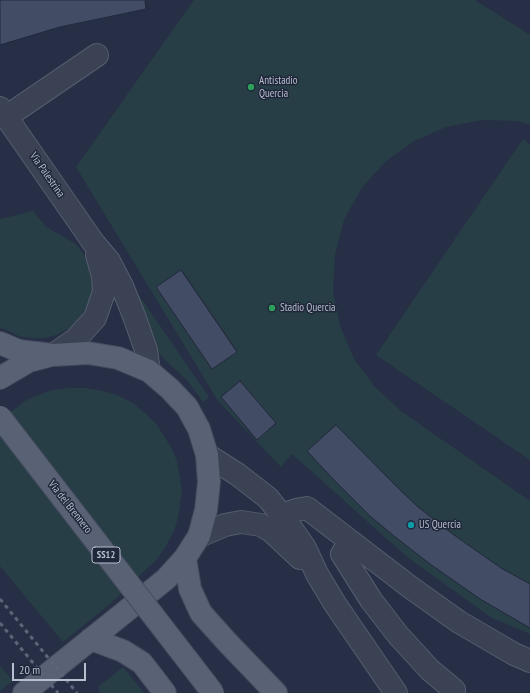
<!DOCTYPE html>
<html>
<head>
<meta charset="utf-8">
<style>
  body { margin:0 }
  #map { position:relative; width:530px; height:693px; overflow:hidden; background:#262f45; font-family:"PT Sans Narrow",sans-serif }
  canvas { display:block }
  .scale { position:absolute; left:12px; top:663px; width:74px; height:18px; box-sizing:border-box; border:2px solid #b9bece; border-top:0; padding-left:5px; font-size:12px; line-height:14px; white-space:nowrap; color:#b9bece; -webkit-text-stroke:3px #1f273a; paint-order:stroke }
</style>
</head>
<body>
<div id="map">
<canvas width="530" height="693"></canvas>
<div class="scale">20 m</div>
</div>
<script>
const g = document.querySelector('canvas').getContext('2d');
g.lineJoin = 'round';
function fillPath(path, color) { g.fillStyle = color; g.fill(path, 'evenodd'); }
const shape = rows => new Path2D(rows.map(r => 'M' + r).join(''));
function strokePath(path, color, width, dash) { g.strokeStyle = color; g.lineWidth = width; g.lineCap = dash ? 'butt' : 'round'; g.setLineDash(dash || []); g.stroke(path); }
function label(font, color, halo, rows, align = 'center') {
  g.font = font + ' "PT Sans Narrow",sans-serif'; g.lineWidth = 3; g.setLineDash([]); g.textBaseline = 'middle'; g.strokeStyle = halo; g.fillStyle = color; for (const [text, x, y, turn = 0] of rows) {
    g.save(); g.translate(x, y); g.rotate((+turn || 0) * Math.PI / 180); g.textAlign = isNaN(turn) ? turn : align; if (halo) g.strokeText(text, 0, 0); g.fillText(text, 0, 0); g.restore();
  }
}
fillPath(shape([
  [194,0,475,0,530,35,530,125,517,121,482,120,446,127,414,141,385,162,361,189,344,220,335,255,333,291,340,326,354,359,375,387,401,411,530,501,530,584,501,568,454,535,418,507,397,487,336,425,307,451,370,516,394,536,430,564,480,599,530,628,530,634,490,617,406,556,292,454,281,467,218,401,76,167],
  [182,270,237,351,212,368,157,287],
  [240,381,276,424,256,440,221,397],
  [523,139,530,144,530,460,376,355],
  [33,211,46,227,76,244,84,255,94,279,92,297,79,320,70,328,56,335,45,338,33,338,21,337,0,327,0,219],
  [132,285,209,397,203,402,187,380,167,362,158,352,152,342],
  [70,388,86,388,103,391,117,395,131,402,145,413,157,425,171,447,177,461,182,491,178,518,174,531,165,548,157,559,110,604,63,642,0,566,0,420,25,401,39,395,52,390],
  [0,666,13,681,0,691],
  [123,667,144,693,100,693,98,687]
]), '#283e46');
const building = shape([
  [0,0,145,0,146,9,60,27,0,45,0,0],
  [181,270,237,352,212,369,156,287,181,270],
  [240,381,276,423,257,440,221,397,240,381],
  [336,425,397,487,418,507,454,535,501,568,530,584,530,628,480,599,430,564,394,536,370,516,334,480,307,451,336,425]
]);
fillPath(building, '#434c65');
strokePath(building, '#21293c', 1);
const minor = shape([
  [0,108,93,242,109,261,122,286,134,316,146,350,149,371],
  [6,117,97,55],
  [53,355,76,339,95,318,104,292,103,276,97,255],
  [207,455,237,474,268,498,287,522,305,548,317,574,335,604,396,693],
  [282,515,296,510,307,508,410,587,459,622,514,654,530,661],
  [199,536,225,525,241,522,261,525,271,531,300,558],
  [350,542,342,554,371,600,398,635,430,670,454,690]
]);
const major = shape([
  [0,343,19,351,53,355,88,353,118,358,149,371,170,389,187,407,199,429,207,455,209,482,206,510,199,536,185,558,166,579,24,693],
  [0,378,29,361,48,356],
  [185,558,190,589,201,613,227,642,276,693],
  [91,639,123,651,142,663,165,693]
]);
strokePath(minor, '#565d6f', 24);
strokePath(major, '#444b5e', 24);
strokePath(minor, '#3b4254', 22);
strokePath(major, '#596174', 22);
strokePath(shape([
  [0,599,77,693],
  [0,623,58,693]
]), '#5d657b', 3, [4, 4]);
const majorBridge = shape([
  [0,417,213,693]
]);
strokePath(majorBridge, '#444b5e', 24, []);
strokePath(majorBridge, '#596174', 22);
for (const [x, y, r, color] of [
  [251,87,4,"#2e9e5b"],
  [272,308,4,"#2e9e5b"],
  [411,525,4,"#0f9aa8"]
]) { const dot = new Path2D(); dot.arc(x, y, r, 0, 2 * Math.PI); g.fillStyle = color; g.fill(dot); strokePath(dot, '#1f273a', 1.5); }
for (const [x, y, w] of [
  [106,555,28]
]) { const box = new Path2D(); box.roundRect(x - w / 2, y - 8, w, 16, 3); g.fillStyle = '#1f273a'; g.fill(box); strokePath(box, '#b9bece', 1); }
label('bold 10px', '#b9bece', null, [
  ["SS12",106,555]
]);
label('11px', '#b9bece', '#1f273a', [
  ["Antistadio",259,81],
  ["Quercia",259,94],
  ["Stadio Quercia",280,308],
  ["US Quercia",419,525]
], 'left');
label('11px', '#b9bece', '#1f273a', [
  ["Via Palestrina",47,175,55],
  ["Via del Brennero",70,507,52]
]);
</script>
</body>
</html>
